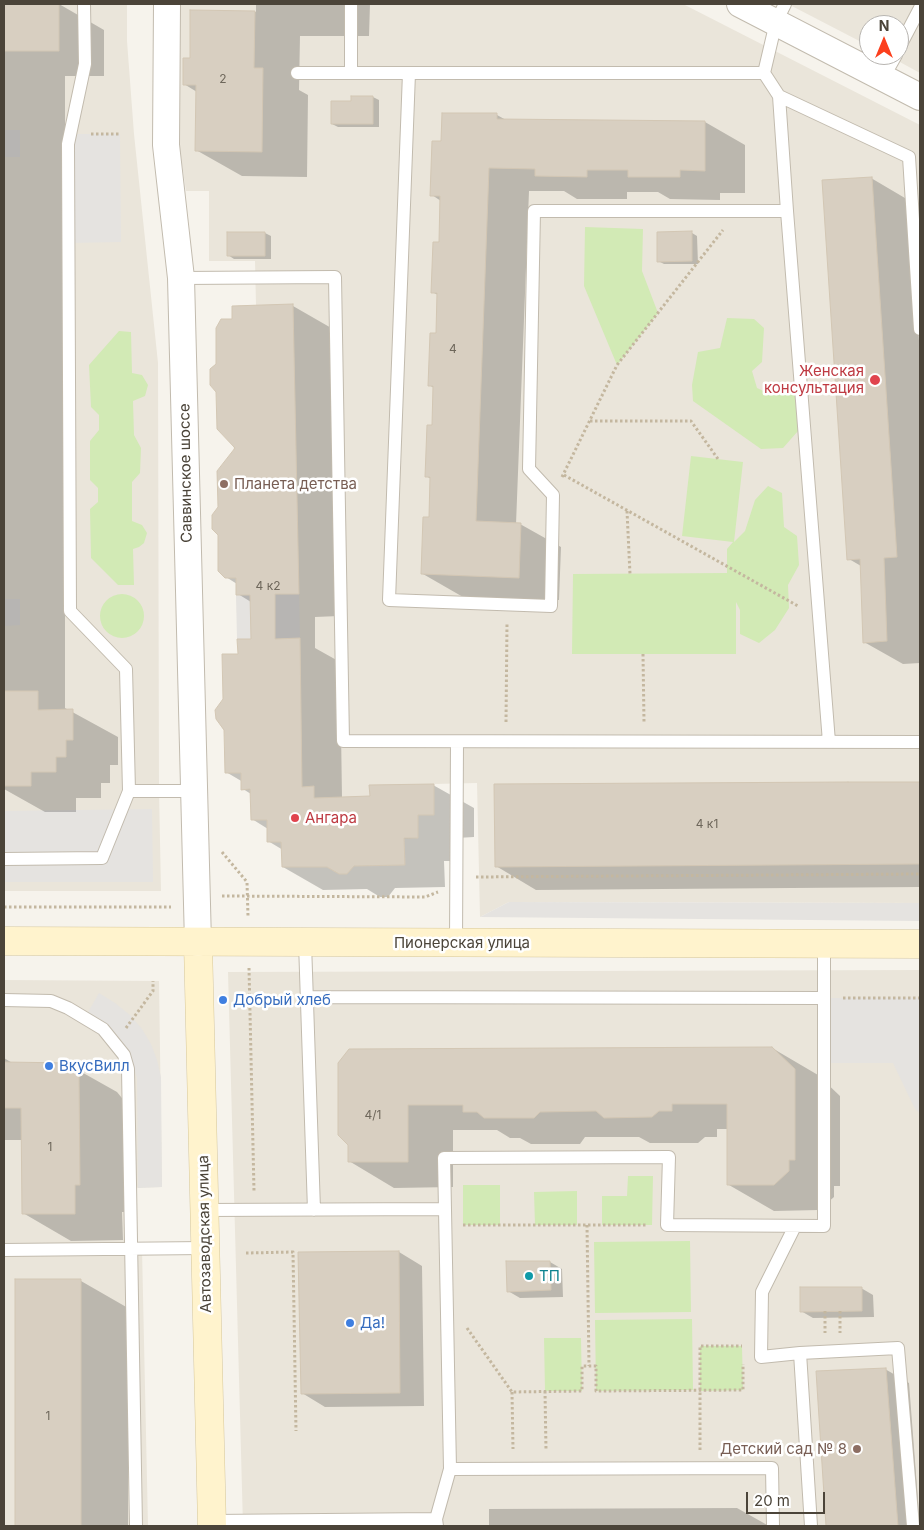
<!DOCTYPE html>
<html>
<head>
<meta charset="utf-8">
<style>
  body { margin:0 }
  #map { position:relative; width:924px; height:1530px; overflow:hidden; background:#f6f3ec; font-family:Inter,sans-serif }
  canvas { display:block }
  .frame { position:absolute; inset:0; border:5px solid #4b4439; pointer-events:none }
  .north { position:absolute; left:859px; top:15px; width:50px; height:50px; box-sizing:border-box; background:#fff; border:1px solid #b7b4b0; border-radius:50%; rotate:0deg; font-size:14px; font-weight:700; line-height:20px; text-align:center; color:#4b4439 }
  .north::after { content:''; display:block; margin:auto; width:18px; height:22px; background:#fc3f1d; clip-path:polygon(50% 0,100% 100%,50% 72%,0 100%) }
  .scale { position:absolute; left:746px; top:1492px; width:79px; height:22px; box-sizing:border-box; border:2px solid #4b4439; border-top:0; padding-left:6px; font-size:15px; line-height:18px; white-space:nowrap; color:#4b4439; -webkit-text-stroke:4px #fff; paint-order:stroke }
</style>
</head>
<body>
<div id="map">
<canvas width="924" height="1530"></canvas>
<div class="frame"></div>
<div class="north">N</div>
<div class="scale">20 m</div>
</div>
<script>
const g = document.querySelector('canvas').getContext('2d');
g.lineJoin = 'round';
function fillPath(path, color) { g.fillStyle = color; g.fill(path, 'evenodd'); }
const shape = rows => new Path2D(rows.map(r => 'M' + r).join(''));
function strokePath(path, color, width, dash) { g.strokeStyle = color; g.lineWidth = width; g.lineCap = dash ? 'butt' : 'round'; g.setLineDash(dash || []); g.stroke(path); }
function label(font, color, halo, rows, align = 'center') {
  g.font = font + ' Inter,sans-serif'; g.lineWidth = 5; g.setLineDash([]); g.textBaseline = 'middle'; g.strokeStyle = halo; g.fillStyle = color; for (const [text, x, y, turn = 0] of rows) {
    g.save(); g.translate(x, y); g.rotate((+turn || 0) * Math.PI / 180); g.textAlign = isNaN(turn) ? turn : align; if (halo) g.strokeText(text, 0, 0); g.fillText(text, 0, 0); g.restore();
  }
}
fillPath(shape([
  [4,4,127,4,127,41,134,134,158,363,159,791,161,891,4,891],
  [180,4,683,4,920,125,920,903,509,902,480,917,477,783,434,784,434,815,418,815,418,838,404,839,405,865,358,862,347,874,339,874,329,868,329,863,310,863,310,867,282,867,281,842,267,842,267,820,251,820,250,790,241,790,241,773,225,773,224,747,228,747,228,729,223,729,216,719,215,710,227,699,227,683,223,683,222,654,238,654,236,578,225,578,218,571,218,535,212,529,212,515,218,507,223,507,224,490,217,490,217,471,234,463,233,435,223,435,217,429,217,411,222,392,210,385,210,369,216,364,222,346,216,346,216,328,221,319,232,319,232,306,256,305,255,261,209,261,209,191,186,191,179,144],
  [788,4,920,4,920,73,887,55,899,55,899,25,869,25,869,46],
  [920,970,920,1526,243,1526,228,972],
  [4,980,159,981,162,1187,130,1188,131,1248,142,1249,148,1526,4,1526]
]), '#eae5da');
fillPath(shape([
  [585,227,643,229,642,271,658,313,617,365,584,286],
  [727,318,754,319,764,328,762,362,752,371,757,388,772,395,787,383,796,388,798,431,783,448,761,449,693,401,692,385,698,352,720,348],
  [119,331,131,332,132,373,142,375,148,385,145,396,133,401,134,435,141,448,140,473,132,482,132,521,142,525,147,533,144,543,139,547,133,549,134,585,118,585,91,558,90,509,98,502,98,488,90,480,90,441,99,430,99,415,91,407,89,365],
  [691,456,743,462,734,542,745,531,755,500,768,486,782,493,784,527,797,536,799,565,788,585,789,608,775,630,759,643,740,634,740,610,736,602,736,654,572,654,573,574,727,573,727,549,733,542,682,536],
  '100 616a22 22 0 1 1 44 0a22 22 0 1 1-44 0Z',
  [628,1176,653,1176,652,1225,602,1225,602,1196,627,1196],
  [463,1185,500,1185,500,1225,463,1225],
  [577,1191,577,1225,535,1225,534,1192],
  [690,1241,691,1312,595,1313,594,1242],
  [692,1319,693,1390,596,1391,595,1320],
  [544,1338,581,1338,582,1391,545,1391],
  [700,1346,742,1346,743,1390,700,1391]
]), '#d2eab5');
fillPath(shape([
  [4,130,20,130,20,157,4,157],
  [69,134,120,134,121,242,68,243],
  [299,594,300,638,237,639,236,595],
  [4,599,20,599,20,625,4,626],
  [152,809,153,882,4,882,4,811],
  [509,902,920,903,920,921,480,917],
  [99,993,115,1003,130,1015,142,1029,151,1044,157,1060,161,1077,162,1187,138,1188,137,1078,130,1055,122,1043,113,1032,87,1014],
  [824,998,920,998,920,1113,915,1109,893,1063,824,1063]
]), '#e5e3e0');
fillPath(shape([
  [4,4,59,4,104,30,104,76,65,76,65,708,118,737,118,765,110,765,110,783,101,783,101,798,76,798,76,812,45,812,4,789],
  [256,4,370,4,369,36,300,36,299,90,308,95,307,177,242,176,196,150,197,92,184,84,191,59,191,11,256,12],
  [373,97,379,100,379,127,338,127,332,124,353,103],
  [497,115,506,120,705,122,745,145,745,193,720,193,720,200,670,199,658,192,627,192,627,199,577,199,564,191,529,191,516,524,520,524,561,547,559,600,463,597,423,574,430,518,431,479,426,476,433,426,434,388,429,385,437,335,438,295,432,292,440,244,441,201,432,195,443,143],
  [871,178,910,201,920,356,920,663,903,664,864,642,861,566,849,559],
  [265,233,271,236,271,259,234,259,228,255],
  [692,233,697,236,698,264,664,264,658,261],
  [293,306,333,329,339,616,315,617,315,648,340,662,342,798,371,798,433,785,474,808,474,837,457,838,458,861,444,861,445,887,395,888,388,897,380,897,367,889,323,890,283,867,283,850,268,841,268,829,252,819,251,794,243,789,243,782,226,772,224,699,239,655,253,640,251,602,238,594,237,584,226,577,219,535,219,508,237,448,217,365,233,321],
  [920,783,920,887,536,890,496,866,495,785],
  [772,1048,818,1075,840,1096,840,1186,834,1186,834,1197,819,1210,774,1211,729,1185,728,1129,717,1129,717,1137,705,1137,698,1143,650,1143,639,1137,585,1137,580,1144,531,1144,520,1138,510,1138,497,1130,453,1130,453,1187,394,1188,349,1161,349,1145,339,1064],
  [4,1058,14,1064,69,1065,117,1092,126,1103,127,1212,122,1212,123,1240,71,1241,23,1213,23,1140,4,1140],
  [399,1252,422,1266,424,1406,325,1407,302,1393],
  [550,1262,562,1269,563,1297,520,1298,508,1291,508,1263],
  [16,1281,81,1281,128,1308,128,1526,16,1526],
  [861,1288,873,1295,874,1317,813,1318,801,1311],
  [885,1369,909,1383,920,1526,827,1526,818,1372],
  [737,1508,769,1526,489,1526,489,1509]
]), '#0003');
const building = shape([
  [4,4,59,4,59,51,4,51,4,4],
  [190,10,255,11,254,68,263,68,262,152,195,151,196,85,183,85,183,58,190,58,190,10],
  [351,96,373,96,373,124,331,124,331,101,351,101,351,96],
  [442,113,497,113,497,119,705,121,705,171,680,170,680,177,628,177,628,170,587,170,587,177,535,176,535,169,489,168,476,521,521,523,519,578,421,574,423,517,429,517,430,477,425,477,427,425,432,425,433,386,428,386,430,333,436,333,437,293,431,293,433,242,439,242,440,196,430,196,432,141,441,141,442,113],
  [872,177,897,557,884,558,887,641,863,643,860,559,847,560,822,180,872,177],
  [692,231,692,261,657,262,657,232,692,231],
  [227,232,265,232,265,256,227,256,227,232],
  [293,304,299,594,275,594,275,639,300,638,302,787,314,786,314,798,370,796,369,785,434,784,434,815,418,815,418,838,404,838,405,865,354,866,347,874,339,874,327,867,282,867,281,842,267,842,267,820,251,820,250,789,241,790,241,773,225,773,224,730,216,719,215,710,223,699,222,654,238,654,237,639,251,639,250,595,236,595,236,578,225,578,218,571,218,535,212,529,212,515,218,507,217,471,235,448,217,429,216,392,210,385,210,369,216,364,216,328,221,319,232,319,232,306,293,304],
  [4,691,38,691,38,710,73,709,73,740,66,740,66,757,56,757,56,772,31,772,31,786,4,786,4,691],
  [848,782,920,782,920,864,495,867,494,784,848,782],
  [772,1047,795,1069,795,1160,789,1160,789,1171,774,1185,727,1185,727,1104,672,1104,672,1111,659,1111,652,1117,604,1118,596,1111,540,1112,534,1118,484,1118,477,1112,463,1112,463,1105,408,1105,408,1162,348,1162,348,1145,338,1135,338,1063,349,1049,772,1047],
  [4,1062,69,1063,79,1074,80,1185,75,1185,75,1214,22,1214,21,1108,4,1108,4,1062],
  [399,1251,400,1393,301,1394,298,1252,399,1251],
  [506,1261,550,1261,551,1290,507,1292,506,1261],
  [15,1279,81,1279,81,1526,15,1526,15,1279],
  [800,1287,862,1287,862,1311,800,1312,800,1287],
  [886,1368,898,1526,826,1526,816,1371,886,1368]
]);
fillPath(building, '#d8cfc1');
strokePath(building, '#d3c7b4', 1);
const lane = shape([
  [351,4,351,73],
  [785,4,776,22,764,73,779,96,787,211,829,742],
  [899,48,920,8],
  [297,73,764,73],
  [409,73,389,600,551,606,553,495,529,469,534,211,787,211],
  [883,78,896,55],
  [779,96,909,157,920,329],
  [181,278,335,277,343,741,920,742],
  [129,791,194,791],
  [4,859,102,858,129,791,126,669,70,611,68,144,85,64,84,4],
  [305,943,314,1210],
  [456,943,457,742],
  [307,997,824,998],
  [4,1000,51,1001,68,1008,103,1029,124,1055,128,1069,136,1526],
  [204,1210,445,1209],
  [795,1226,762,1292,761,1357,800,1353,898,1348,913,1526],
  [4,1250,205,1248],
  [800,1353,811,1526],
  [450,1469,772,1468,773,1526],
  [212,1521,436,1519],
  [437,1526,436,1519,450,1469,444,1158,669,1157,667,1225,824,1226,824,944]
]);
const street = shape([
  [167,4,166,145,181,278,198,943],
  [740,4,920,97]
]);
const secondary = shape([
  [4,941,920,944],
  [198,943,212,1526]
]);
strokePath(lane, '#c2bbae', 14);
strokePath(street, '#c2bbae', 28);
strokePath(secondary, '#d6c79b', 29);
strokePath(shape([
  [91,134,120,134],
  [590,421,691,421,718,459],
  [564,475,798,606],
  [562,477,617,365,723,230],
  [627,511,630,574],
  [643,654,644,722],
  [506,722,507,623],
  [222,852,247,882,248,916],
  [476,877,920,874],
  [222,896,425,897,438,892],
  [4,907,171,907],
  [249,968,254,1191],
  [843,998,920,998],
  [126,1028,153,991,153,981],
  [463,1225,647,1225],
  [587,1225,589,1366],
  [246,1253,293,1252,296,1431],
  [825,1311,825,1333],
  [840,1311,840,1333],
  [467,1328,512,1392,582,1391,582,1366,596,1366,596,1391,743,1390,743,1364],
  [545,1391,546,1450],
  [512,1392,513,1449],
  [700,1450,700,1346,742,1346]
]), '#c4b79f', 3, [2.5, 2.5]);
strokePath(lane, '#fff', 12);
strokePath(street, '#fff', 26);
strokePath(secondary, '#fff3cd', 28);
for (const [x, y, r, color] of [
  [875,380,6,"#e0444e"],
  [224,484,5,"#8d6e63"],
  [295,818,5,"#e0444e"],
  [223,1000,5,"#3f7fe0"],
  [49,1066,5,"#3f7fe0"],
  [529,1276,5,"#0f9aa8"],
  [350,1323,5,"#3f7fe0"],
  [857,1449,5,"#8d6e63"]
]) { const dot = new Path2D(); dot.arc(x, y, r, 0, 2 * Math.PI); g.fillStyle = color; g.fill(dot); strokePath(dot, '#fff', 2); }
label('12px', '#6e675b', null, [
  ["2",223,79],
  ["4",453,349],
  ["4 к2",268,586],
  ["4 к1",707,824],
  ["4/1",373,1115],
  ["1",50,1147],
  ["1",48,1416]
]);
label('15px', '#be3a42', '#fff', [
  ["Женская",864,371],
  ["консультация",864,388],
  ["Ангара",305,818,"left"]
], 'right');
label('15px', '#4b4439', '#fff', [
  ["Саввинское шоссе",186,473,-91],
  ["Пионерская улица",462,943],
  ["Автозаводская улица",205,1234,-91]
]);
label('15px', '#785e54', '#fff', [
  ["Планета детства",234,484],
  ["Детский сад № 8",847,1449,"right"]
], 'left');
label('15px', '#366cbe', '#fff', [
  ["Добрый хлеб",233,1000],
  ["ВкусВилл",59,1066],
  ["Да!",360,1323]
], 'left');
label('15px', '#0d838f', '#fff', [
  ["ТП",539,1276]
], 'left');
</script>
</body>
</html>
